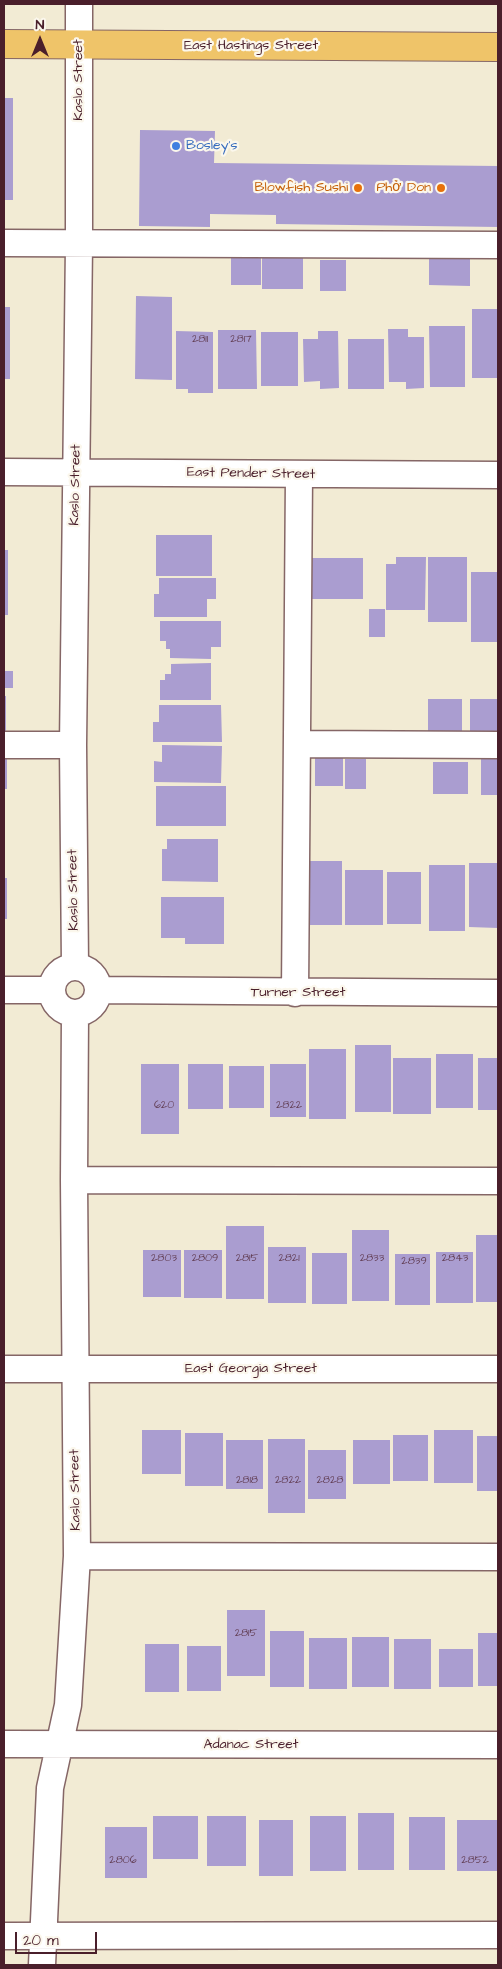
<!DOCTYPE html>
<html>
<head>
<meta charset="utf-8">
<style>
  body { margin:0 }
  #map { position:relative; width:502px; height:1969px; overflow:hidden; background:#f2ebd4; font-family:"Architects Daughter",sans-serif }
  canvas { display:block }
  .frame { position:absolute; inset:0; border:5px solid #4a1f2b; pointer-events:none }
  .north { position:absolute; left:15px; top:15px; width:50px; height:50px; -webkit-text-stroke:4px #fbf7ec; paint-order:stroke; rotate:0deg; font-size:14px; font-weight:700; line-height:20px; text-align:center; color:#4a1f2b }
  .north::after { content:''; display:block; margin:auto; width:18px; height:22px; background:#4a1f2b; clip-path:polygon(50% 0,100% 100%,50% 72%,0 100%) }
  .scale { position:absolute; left:15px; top:1932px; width:82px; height:22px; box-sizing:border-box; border:2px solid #4a1f2b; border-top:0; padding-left:6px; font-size:15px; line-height:18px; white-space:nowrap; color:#4a1f2b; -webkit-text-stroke:4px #fbf7ec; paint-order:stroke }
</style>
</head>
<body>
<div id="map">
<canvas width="502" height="1969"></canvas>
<div class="frame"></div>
<div class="north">N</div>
<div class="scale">20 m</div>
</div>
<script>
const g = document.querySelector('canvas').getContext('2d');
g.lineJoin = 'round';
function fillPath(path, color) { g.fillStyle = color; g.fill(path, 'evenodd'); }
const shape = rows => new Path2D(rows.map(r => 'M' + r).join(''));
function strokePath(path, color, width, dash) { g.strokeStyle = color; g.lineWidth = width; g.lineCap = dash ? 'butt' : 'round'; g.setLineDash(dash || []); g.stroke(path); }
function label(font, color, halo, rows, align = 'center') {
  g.font = font + ' "Architects Daughter",sans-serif'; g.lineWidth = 4.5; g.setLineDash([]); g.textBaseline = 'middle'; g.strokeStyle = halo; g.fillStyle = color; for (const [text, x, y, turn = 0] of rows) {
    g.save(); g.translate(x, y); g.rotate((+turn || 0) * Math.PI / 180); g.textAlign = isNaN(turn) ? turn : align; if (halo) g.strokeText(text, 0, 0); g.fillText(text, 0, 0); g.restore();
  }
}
fillPath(shape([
  [4,98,13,98,13,200,4,200],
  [140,130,215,131,214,163,498,166,498,227,276,224,276,215,210,214,210,227,139,226],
  [429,255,470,255,470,286,429,285],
  [231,256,261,256,261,285,231,285],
  [262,256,303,256,303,289,262,289],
  [320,260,346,260,346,291,320,291],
  [136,296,172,297,172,380,135,379],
  [4,307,10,307,10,379,4,379],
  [472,309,498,309,498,378,472,378],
  [429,326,465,326,465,387,430,387],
  [388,329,408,329,408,337,424,337,424,388,406,389,406,382,389,382],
  [218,330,256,330,257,389,218,389],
  [176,331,213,332,213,393,188,393,188,389,176,389],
  [318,331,338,331,339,388,320,389,320,381,304,382,303,339,318,339],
  [261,332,298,332,298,386,261,386],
  [348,339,384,339,384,389,348,389],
  [156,535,212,535,212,576,156,576],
  [4,550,8,550,8,615,4,615],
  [396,557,426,557,425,610,386,610,386,564,396,564],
  [428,557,467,557,467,622,428,622],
  [309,558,363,558,363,599,309,599],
  [471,572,498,572,498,642,471,642],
  [159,578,216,578,216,599,207,599,207,617,154,617,154,594,159,594],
  [369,609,385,609,385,637,369,637],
  [160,621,221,621,221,647,211,647,211,659,170,658,170,649,166,649,166,641,160,641],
  [211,663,211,700,160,700,160,680,165,680,165,674,171,674,171,664],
  [4,671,13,671,13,688,4,688],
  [4,696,6,696,6,733,4,733],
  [428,699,462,699,462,731,428,731],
  [470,699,498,699,498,731,470,731],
  [159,705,221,705,222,742,153,742,153,722,159,722],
  [162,745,222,746,221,783,154,782,154,761,162,762],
  [4,756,7,756,7,789,4,789],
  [315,756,343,756,343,786,315,786],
  [481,758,498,758,498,795,481,795],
  [345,759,366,759,366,789,345,789],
  [433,762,468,762,468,794,433,794],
  [156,786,226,786,226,826,156,826],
  [167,839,218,839,218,882,162,881,162,849,167,849],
  [302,861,342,861,342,925,302,925],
  [469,863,498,863,498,928,469,927],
  [429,865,465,865,465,931,429,931],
  [345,870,383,870,383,925,345,925],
  [387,872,421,872,421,924,387,924],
  [4,878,7,878,7,919,4,919],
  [161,897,224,897,224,944,185,944,185,938,161,938],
  [355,1045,391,1045,391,1112,355,1112],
  [309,1049,346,1049,346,1119,309,1119],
  [436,1054,473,1054,473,1108,436,1108],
  [393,1058,431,1058,431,1114,393,1114],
  [478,1058,498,1058,498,1110,478,1110],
  [141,1064,179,1064,179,1134,141,1134],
  [188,1064,223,1064,223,1109,188,1109],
  [270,1064,306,1064,306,1117,270,1117],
  [229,1066,264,1066,264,1108,229,1108],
  [226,1226,264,1226,264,1299,226,1299],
  [352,1230,389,1230,389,1301,352,1301],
  [476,1235,498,1235,498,1302,476,1302],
  [268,1247,306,1247,306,1303,268,1303],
  [143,1250,181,1250,181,1297,143,1297],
  [184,1250,222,1250,222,1298,184,1298],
  [436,1252,473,1252,473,1303,436,1303],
  [312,1253,347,1253,347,1304,312,1304],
  [395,1254,430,1254,430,1305,395,1305],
  [142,1430,181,1430,181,1474,142,1474],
  [434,1430,473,1430,473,1483,434,1483],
  [185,1433,223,1433,223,1486,185,1486],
  [393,1435,428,1435,428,1481,393,1481],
  [477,1436,498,1436,498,1491,477,1491],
  [268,1439,305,1439,305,1513,268,1513],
  [226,1440,263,1440,263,1489,226,1489],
  [353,1440,390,1440,390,1484,353,1484],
  [308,1450,346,1450,346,1499,308,1499],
  [227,1610,265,1610,265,1676,227,1676],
  [270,1631,304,1631,304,1687,270,1687],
  [478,1633,498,1633,498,1686,478,1686],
  [352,1637,389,1637,389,1687,352,1687],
  [309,1638,347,1638,347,1689,309,1689],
  [394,1639,431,1639,431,1689,394,1689],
  [145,1644,179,1644,179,1692,145,1692],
  [187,1646,221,1646,221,1691,187,1691],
  [439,1649,473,1649,473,1687,439,1687],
  [358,1813,394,1813,394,1870,358,1870],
  [153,1816,198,1816,198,1859,153,1859],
  [207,1816,246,1816,246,1866,207,1866],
  [310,1816,346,1816,346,1871,310,1871],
  [409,1817,445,1817,445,1870,409,1870],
  [259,1820,293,1820,293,1876,259,1876],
  [457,1820,497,1820,497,1871,457,1871],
  [105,1827,147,1827,147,1878,105,1878]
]), '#aa9dd0');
const minor = shape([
  [4,243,498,245],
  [4,472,498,475],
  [297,744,498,745],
  [4,745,73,745],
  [75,967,73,745,79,244,79,4],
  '52 990a23 23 0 1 1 46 0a23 23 0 1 1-46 0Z',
  [4,990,52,990],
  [98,990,498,993],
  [295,993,299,475],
  [74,1180,498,1181],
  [4,1369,498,1369],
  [77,1556,498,1557],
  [4,1744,498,1745],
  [4,1936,498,1935],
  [42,1965,50,1788,68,1705,77,1556,74,1180,75,1013]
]);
const major = shape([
  [4,44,498,47]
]);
strokePath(minor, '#856666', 29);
strokePath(major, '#856666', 30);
strokePath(minor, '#fff', 26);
strokePath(major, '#efc469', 28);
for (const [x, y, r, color] of [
  [176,146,5,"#3f7fe0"],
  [358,188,5,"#e8710a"],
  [441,188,5,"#e8710a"]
]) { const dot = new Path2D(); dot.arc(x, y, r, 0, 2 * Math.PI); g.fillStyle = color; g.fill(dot); strokePath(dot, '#fbf7ec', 2); }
label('11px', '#623e54', null, [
  ["2811",200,340],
  ["2817",241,340],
  ["620",164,1106],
  ["2822",289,1106],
  ["2803",164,1259],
  ["2809",205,1259],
  ["2815",247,1259],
  ["2821",289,1259],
  ["2833",372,1259],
  ["2843",455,1259],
  ["2839",414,1262],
  ["2818",247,1481],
  ["2822",288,1481],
  ["2828",330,1481],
  ["2815",246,1634],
  ["2806",123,1861],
  ["2852",475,1861]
]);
label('14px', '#4a1f2b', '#fbf7ec', [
  ["East Hastings Street",251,46],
  ["Kaslo Street",79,80,-90],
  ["East Pender Street",251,474,1],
  ["Kaslo Street",76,485,-89],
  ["Kaslo Street",74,890,-91],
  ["Turner Street",298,993],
  ["East Georgia Street",251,1369],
  ["Kaslo Street",76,1490,-91],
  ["Adanac Street",251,1745]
]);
label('14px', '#366cbe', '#fbf7ec', [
  ["Bosley's",186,146]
], 'left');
label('14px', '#c56008', '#fbf7ec', [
  ["Blowfish Sushi",348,188],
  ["Phở Don",431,188]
], 'right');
</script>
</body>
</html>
